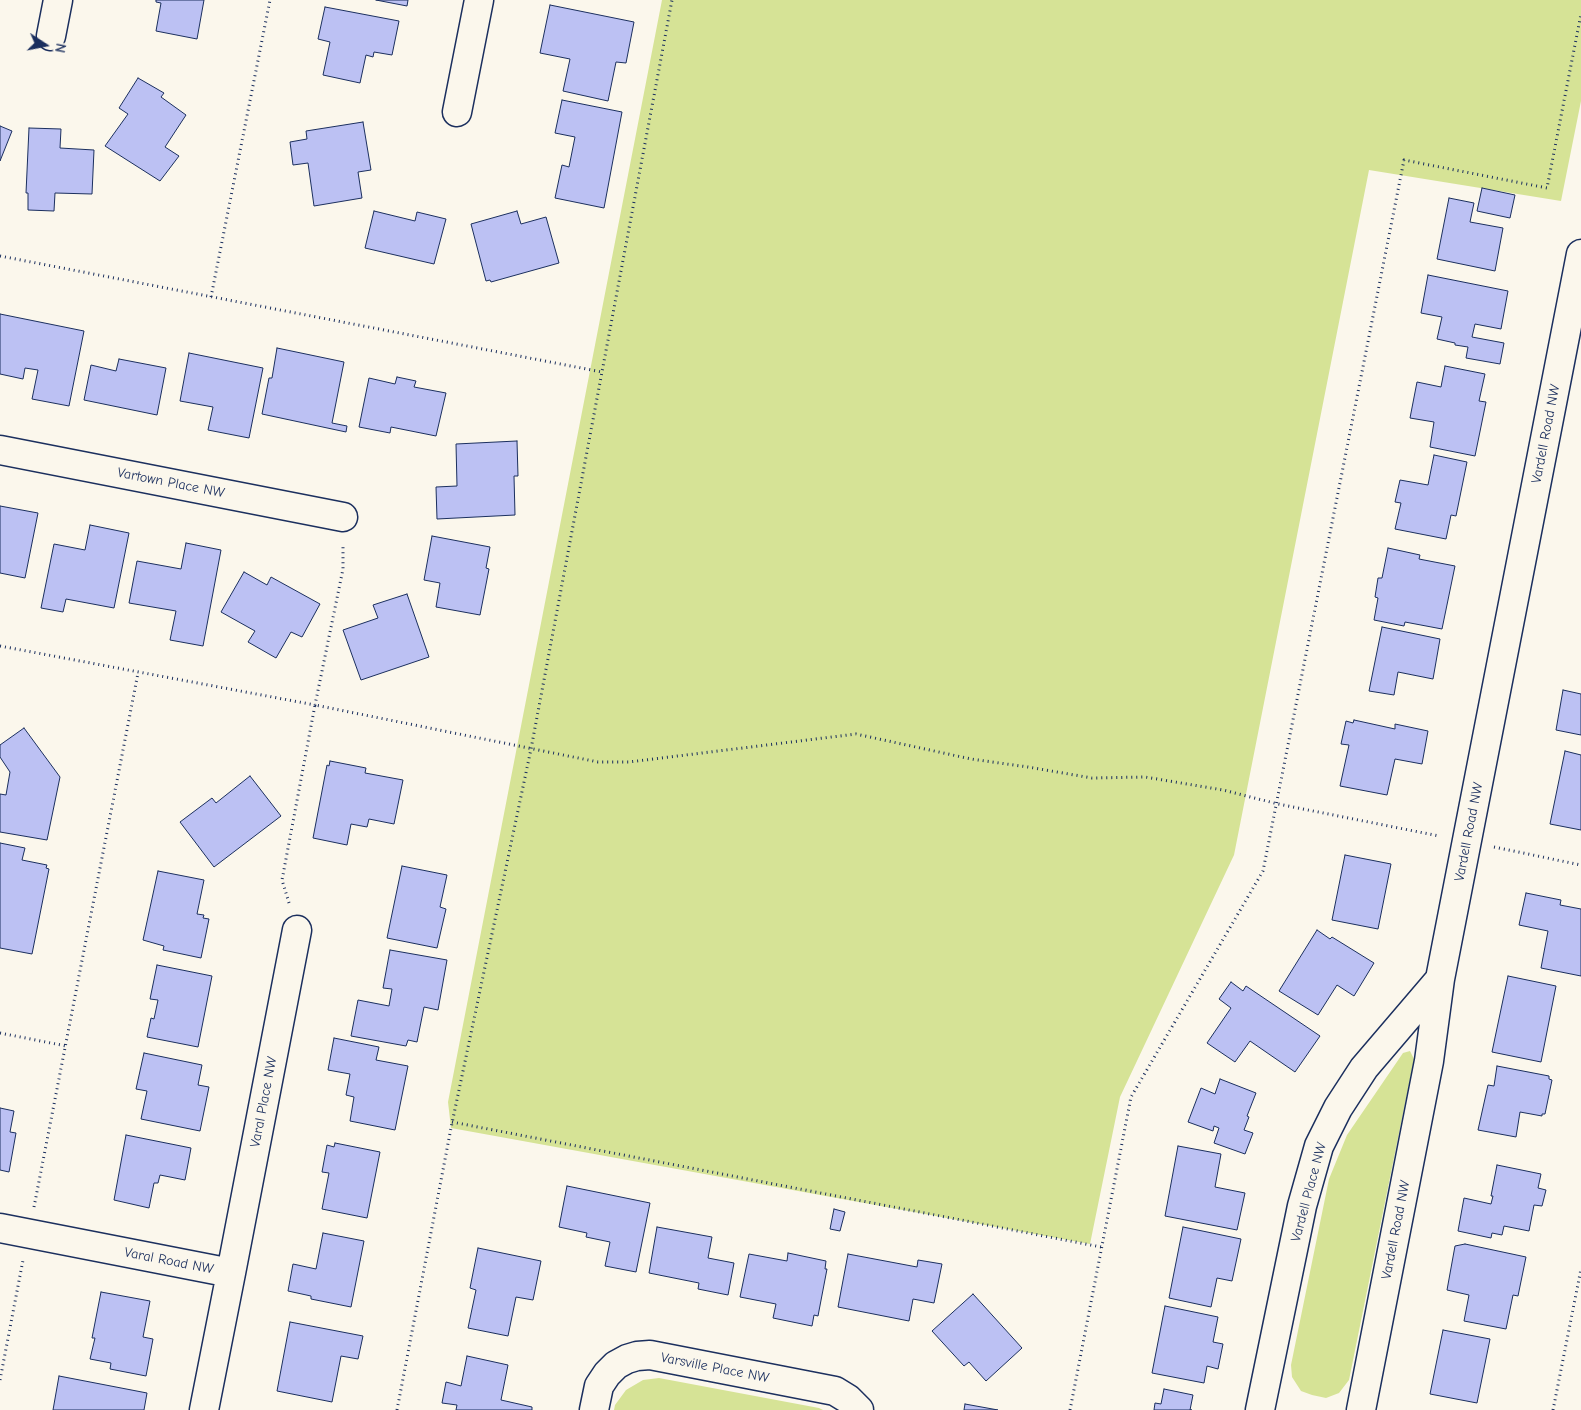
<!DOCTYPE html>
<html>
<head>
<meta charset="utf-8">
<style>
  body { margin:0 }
  #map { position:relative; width:1581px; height:1410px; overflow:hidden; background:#fbf7ec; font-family:"Comic Neue",sans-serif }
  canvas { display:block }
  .north { position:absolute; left:20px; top:20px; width:50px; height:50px; -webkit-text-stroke:4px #fbf7ec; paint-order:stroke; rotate:101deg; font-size:14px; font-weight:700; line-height:20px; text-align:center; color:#1b2f5e }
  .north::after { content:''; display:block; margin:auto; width:18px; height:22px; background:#1b2f5e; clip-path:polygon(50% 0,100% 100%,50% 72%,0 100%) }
</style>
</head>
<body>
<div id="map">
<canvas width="1581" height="1410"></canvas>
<div class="north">N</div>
</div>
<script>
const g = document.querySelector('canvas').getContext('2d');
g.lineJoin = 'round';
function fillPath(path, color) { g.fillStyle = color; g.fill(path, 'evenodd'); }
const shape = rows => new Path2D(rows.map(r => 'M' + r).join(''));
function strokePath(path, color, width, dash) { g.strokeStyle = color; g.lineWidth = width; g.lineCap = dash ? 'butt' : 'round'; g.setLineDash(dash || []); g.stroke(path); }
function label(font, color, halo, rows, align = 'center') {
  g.font = font + ' "Comic Neue",sans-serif'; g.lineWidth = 4; g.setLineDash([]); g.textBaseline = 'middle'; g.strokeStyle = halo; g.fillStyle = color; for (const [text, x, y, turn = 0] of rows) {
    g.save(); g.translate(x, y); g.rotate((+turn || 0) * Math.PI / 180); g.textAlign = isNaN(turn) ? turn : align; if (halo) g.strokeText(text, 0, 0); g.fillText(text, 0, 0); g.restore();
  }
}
fillPath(shape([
  [662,0,1581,0,1581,101,1561,201,1369,170,1234,855,1120,1097,1090,1244,451,1128,448,1102],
  [1410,1051,1414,1059,1349,1380,1339,1393,1326,1398,1312,1395,1301,1391,1292,1377,1291,1365,1329,1179,1347,1135,1403,1053],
  [659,1378,819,1408,823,1410,614,1410,615,1405,626,1390,643,1380]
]), '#d6e396');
const building = shape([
  [156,0,204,0,197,39,156,31,161,3,156,2,156,0],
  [376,0,408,0,407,6,376,0],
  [550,5,634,22,626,63,616,62,608,101,563,91,570,59,540,53,550,5],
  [325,7,399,21,392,55,374,52,373,57,366,55,360,83,323,75,330,42,318,39,325,7],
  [138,78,164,93,161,97,186,115,165,147,179,156,160,181,105,146,128,114,119,108,138,78],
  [562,100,622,112,604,208,555,198,562,165,569,167,575,137,555,133,562,100],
  [363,122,371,170,358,172,362,198,314,206,308,163,293,165,290,142,307,139,306,131,363,122],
  [0,126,12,131,0,161,0,126],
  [29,128,61,129,60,148,94,150,92,194,55,193,54,211,28,210,28,193,26,193,29,128],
  [1482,188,1515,195,1510,218,1477,211,1482,188],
  [1449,198,1474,203,1470,222,1503,228,1495,271,1437,259,1449,198],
  [374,211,415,221,417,212,446,219,434,264,365,248,374,211],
  [517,211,521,224,546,217,559,263,491,282,490,280,486,281,471,224,517,211],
  [1428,275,1508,291,1501,329,1475,324,1472,337,1504,343,1500,364,1466,358,1468,347,1455,345,1455,343,1437,339,1442,317,1421,313,1428,275],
  [0,314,84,331,69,406,32,399,38,370,25,368,23,379,0,374,0,314],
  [277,348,344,362,332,423,347,426,346,432,262,414,269,378,272,378,277,348],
  [189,353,263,368,249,438,208,430,213,407,180,401,189,353],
  [119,359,166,368,157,415,84,400,91,365,116,371,119,359],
  [1445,366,1485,374,1479,401,1486,402,1475,456,1430,447,1434,422,1410,418,1417,382,1441,387,1445,366],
  [397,377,416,381,414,387,446,393,436,436,391,427,390,433,359,427,369,378,395,384,397,377],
  [517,441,518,476,514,476,515,515,437,519,436,487,457,486,456,444,517,441],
  [1434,455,1467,462,1456,516,1451,515,1446,539,1395,529,1401,503,1395,502,1400,480,1428,485,1434,455],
  [0,506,38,513,25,578,0,573,0,506],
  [90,525,129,533,114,608,66,599,63,612,41,608,54,544,85,550,90,525],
  [432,536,490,547,486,568,489,569,480,615,436,607,440,583,424,580,432,536],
  [186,543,221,550,203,646,170,640,176,611,129,603,137,561,181,569,186,543],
  [1388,548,1420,555,1419,559,1455,566,1442,629,1405,622,1404,626,1374,620,1378,598,1375,597,1378,578,1382,578,1388,548],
  [244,572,267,585,271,577,320,604,302,637,291,632,276,658,248,642,255,631,221,612,244,572],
  [407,594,429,657,361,680,343,630,378,618,373,605,407,594],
  [1382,627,1440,639,1433,679,1398,672,1394,695,1369,691,1382,627],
  [1563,690,1581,694,1581,735,1556,730,1563,690],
  [1354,720,1395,729,1395,724,1428,731,1422,764,1395,759,1387,795,1340,786,1349,745,1341,744,1346,721,1353,723,1354,720],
  [24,728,60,777,47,840,0,832,0,794,6,795,10,772,0,757,0,745,24,728],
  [1565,751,1581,755,1581,830,1550,824,1565,751],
  [330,761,366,768,365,773,403,780,394,824,369,819,367,827,351,824,347,845,313,838,327,765,329,766,330,761],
  [250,776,281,816,214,867,180,822,212,798,216,803,250,776],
  [0,843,25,848,22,860,47,865,46,868,49,869,32,954,0,948,0,843],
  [1345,855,1391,864,1378,929,1332,920,1345,855],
  [402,866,447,875,440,907,446,909,437,948,387,938,402,866],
  [158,871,204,880,197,914,204,915,203,918,209,919,201,958,163,950,164,946,143,940,158,871],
  [1526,893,1561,900,1560,905,1581,909,1581,976,1541,968,1548,931,1519,925,1526,893],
  [1317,930,1330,939,1332,937,1374,963,1354,996,1337,985,1318,1015,1279,991,1317,930],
  [390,950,447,960,438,1010,424,1007,417,1042,408,1040,406,1046,351,1036,358,1000,389,1006,392,989,383,988,390,950],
  [157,965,212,976,198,1047,147,1037,151,1018,154,1019,158,1000,150,999,157,965],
  [1508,976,1556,986,1541,1062,1492,1052,1508,976],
  [1231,982,1243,991,1246,986,1320,1036,1295,1072,1250,1041,1235,1062,1207,1043,1231,1008,1219,999,1231,982],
  [334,1038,379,1047,376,1060,408,1066,395,1130,350,1121,354,1097,346,1095,350,1074,328,1070,334,1038],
  [144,1053,202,1065,198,1085,209,1087,200,1131,141,1119,147,1091,136,1089,144,1053],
  [1497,1066,1549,1076,1549,1079,1552,1080,1545,1114,1542,1114,1542,1116,1520,1112,1516,1137,1478,1130,1488,1085,1494,1086,1497,1066],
  [1220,1079,1256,1093,1247,1116,1249,1117,1244,1130,1253,1133,1245,1154,1214,1143,1219,1128,1214,1126,1213,1131,1188,1122,1201,1088,1215,1094,1220,1079],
  [0,1108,14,1111,10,1132,16,1133,9,1172,0,1170,0,1108],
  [126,1135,191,1148,185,1180,160,1175,158,1183,154,1183,149,1208,114,1200,126,1135],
  [335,1143,380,1152,367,1218,322,1209,329,1173,322,1172,327,1145,334,1147,335,1143],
  [1178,1146,1221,1154,1215,1187,1245,1193,1237,1230,1165,1216,1178,1146],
  [1497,1165,1541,1174,1538,1188,1546,1190,1542,1206,1534,1205,1529,1231,1504,1226,1502,1235,1492,1233,1491,1238,1458,1231,1464,1198,1491,1204,1493,1196,1491,1196,1497,1165],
  [567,1186,650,1203,636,1272,605,1266,610,1242,586,1237,587,1233,559,1227,567,1186],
  [834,1209,845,1212,840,1231,830,1229,834,1209],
  [657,1227,712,1237,708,1258,734,1263,728,1295,698,1289,699,1283,649,1273,657,1227],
  [1183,1227,1241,1239,1232,1281,1217,1278,1211,1307,1169,1298,1183,1227],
  [323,1233,364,1241,351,1307,311,1299,311,1296,288,1291,293,1264,316,1269,323,1233],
  [1465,1244,1526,1257,1518,1296,1513,1295,1506,1329,1464,1321,1469,1295,1447,1290,1455,1246,1465,1244],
  [478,1248,541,1261,533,1300,516,1297,508,1336,468,1328,476,1290,470,1288,478,1248],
  [788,1253,826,1261,825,1269,827,1269,818,1316,814,1315,812,1326,773,1318,776,1304,740,1297,749,1254,787,1261,788,1253],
  [848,1254,917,1267,918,1260,942,1264,934,1303,913,1299,909,1321,838,1307,848,1254],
  [101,1292,150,1301,143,1337,153,1339,146,1376,110,1369,111,1363,90,1359,95,1338,92,1338,101,1292],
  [973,1294,1022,1348,986,1381,969,1362,964,1366,932,1331,973,1294],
  [1165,1306,1218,1317,1213,1342,1223,1344,1218,1369,1207,1366,1204,1383,1152,1373,1165,1306],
  [290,1322,363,1336,358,1359,341,1356,332,1402,277,1391,290,1322],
  [1443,1330,1490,1339,1477,1403,1430,1394,1443,1330],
  [467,1356,508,1365,501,1400,532,1407,532,1410,456,1410,457,1405,442,1403,446,1382,461,1386,467,1356],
  [59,1376,147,1393,144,1410,53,1410,59,1376],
  [1164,1389,1193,1395,1190,1410,1192,1410,1154,1410,1155,1403,1161,1404,1164,1389],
  [965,1404,998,1410,964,1410,965,1404]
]);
fillPath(building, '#bcc1f3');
strokePath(building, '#1b2f5e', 1);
const minor = shape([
  [51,36,58,0],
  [457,112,479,0],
  [0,450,343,517],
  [0,1228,231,1273,204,1410],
  [231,1273,297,930],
  [594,1410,599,1386,607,1374,616,1365,627,1359,637,1356,650,1355,835,1391,848,1399,859,1410],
  [1260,1410,1302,1206,1319,1146,1338,1108,1364,1068,1440,979],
  [1361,1410,1429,1061,1440,979,1581,254]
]);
strokePath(minor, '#1b2f5e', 31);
strokePath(shape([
  [0,256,602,372],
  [211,297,270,0],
  [0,646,315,705,343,569,343,544],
  [1494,847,1581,865],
  [289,903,282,880,315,705,598,762,629,762,856,734,971,759,1028,767,1092,778,1145,777,1223,790,1278,804,1439,836],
  [0,1033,66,1046],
  [452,1122,1101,1247],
  [34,1207,138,673],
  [0,1380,23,1260],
  [397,1410,451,1128,531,749,672,0],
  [1070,1410,1131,1097,1263,871,1404,160,1547,188,1581,14],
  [1553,1410,1581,1269]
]), '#1b2f5e', 3, [1, 4]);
strokePath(minor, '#fbf7ec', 28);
label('14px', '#1b2f5e', '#fbf7ec', [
  ["Vardell Road NW",1546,434,-79],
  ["Vartown Place NW",171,483,11],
  ["Vardell Road NW",1469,832,-79],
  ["Varal Place NW",264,1102,-79],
  ["Vardell Place NW",1309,1192,-75],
  ["Vardell Road NW",1396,1230,-79],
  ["Varal Road NW",169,1261,11],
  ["Varsville Place NW",715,1368,11]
]);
</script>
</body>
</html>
